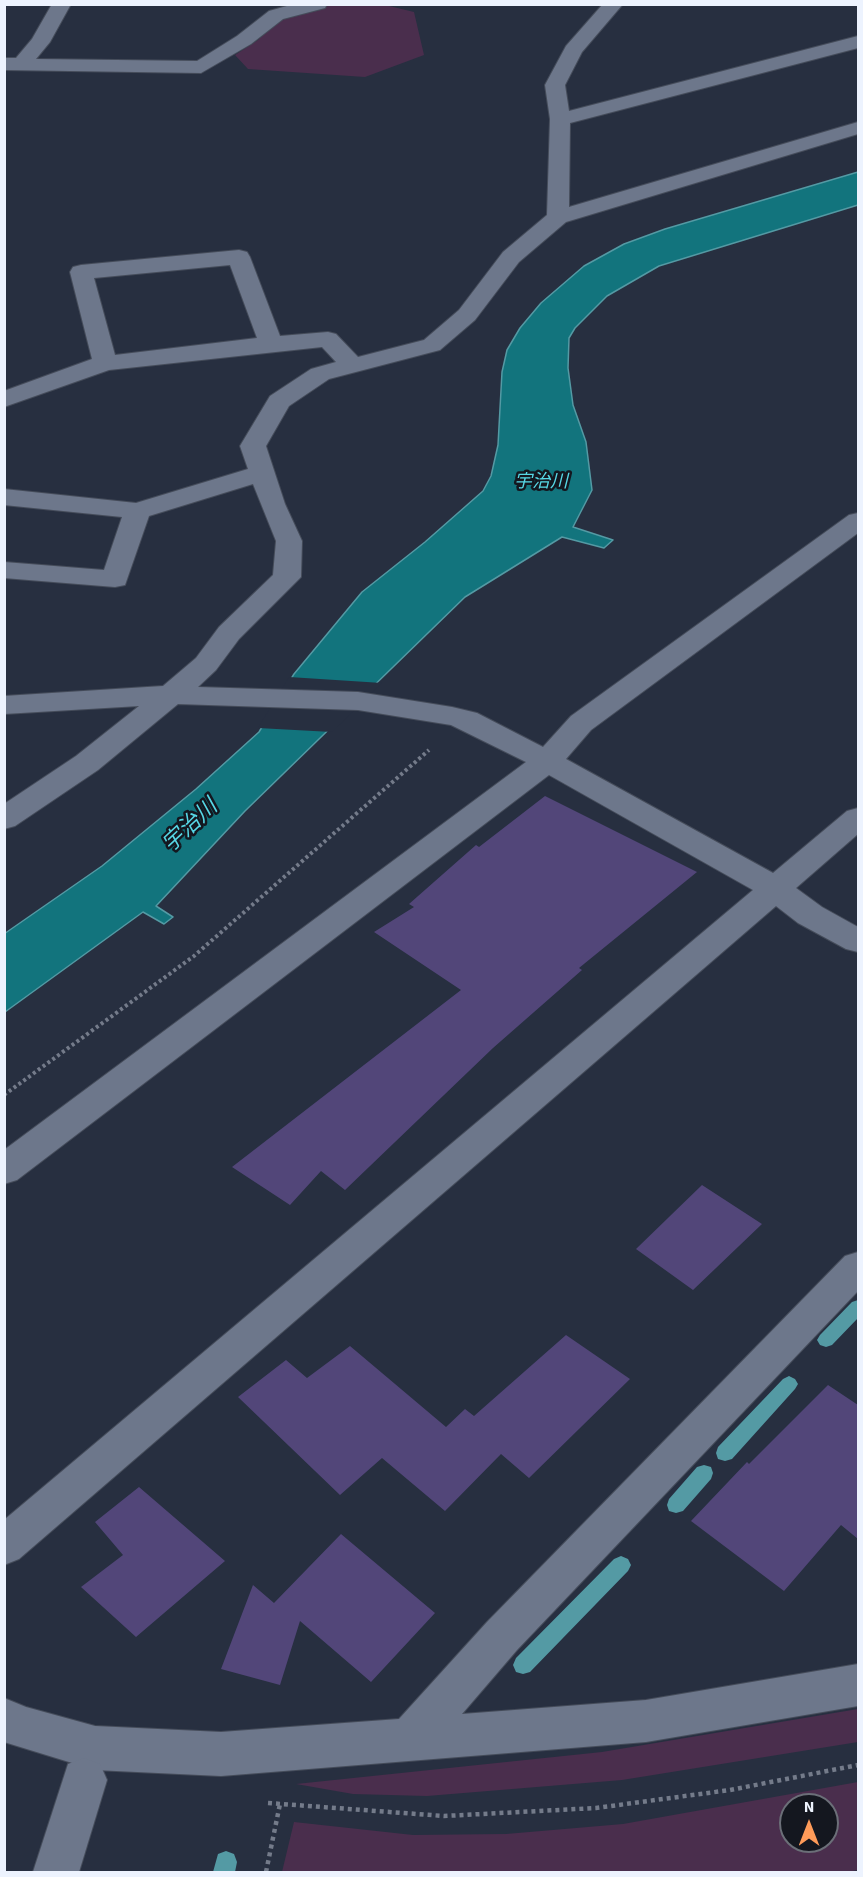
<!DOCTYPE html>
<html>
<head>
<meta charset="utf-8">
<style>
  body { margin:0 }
  #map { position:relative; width:863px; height:1877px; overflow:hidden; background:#272f40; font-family:"Source Sans 3",sans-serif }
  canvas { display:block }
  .frame { position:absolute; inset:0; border:6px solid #edf3fe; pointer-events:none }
  .north { position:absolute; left:779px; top:1793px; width:60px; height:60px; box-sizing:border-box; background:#14171f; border:2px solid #6b6f78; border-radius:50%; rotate:0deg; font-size:16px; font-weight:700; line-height:24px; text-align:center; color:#edf3fe }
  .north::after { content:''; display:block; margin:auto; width:21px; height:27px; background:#fe9b59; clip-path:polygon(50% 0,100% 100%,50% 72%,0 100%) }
</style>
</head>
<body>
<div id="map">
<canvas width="863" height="1877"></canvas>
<div class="frame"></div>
<div class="north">N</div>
</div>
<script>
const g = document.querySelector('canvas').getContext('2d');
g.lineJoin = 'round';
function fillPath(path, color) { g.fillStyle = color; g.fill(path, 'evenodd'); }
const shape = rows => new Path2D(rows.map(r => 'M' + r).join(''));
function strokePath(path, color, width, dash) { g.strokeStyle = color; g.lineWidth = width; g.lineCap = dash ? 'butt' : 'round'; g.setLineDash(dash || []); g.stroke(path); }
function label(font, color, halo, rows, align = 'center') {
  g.font = font + ' "Source Sans 3","Noto Sans JP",sans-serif'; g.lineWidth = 5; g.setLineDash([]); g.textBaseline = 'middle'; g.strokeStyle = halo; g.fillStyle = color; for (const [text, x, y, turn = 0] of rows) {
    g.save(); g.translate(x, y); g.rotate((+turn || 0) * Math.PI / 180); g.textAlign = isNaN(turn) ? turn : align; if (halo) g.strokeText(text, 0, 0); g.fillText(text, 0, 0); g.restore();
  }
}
fillPath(shape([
  [326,4,385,5,414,12,424,55,365,77,248,69,235,55,258,40,285,13],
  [858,1709,858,1742,622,1780,427,1796,353,1794,296,1784,602,1752],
  [858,1782,858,1870,847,1872,282,1872,294,1822,413,1835,506,1834,623,1824],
  [791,1805,827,1805,827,1841,791,1841]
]), '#4a2e4d');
const water = shape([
  [858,172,858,205,659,266,607,296,575,328,569,338,568,368,573,405,586,442,592,490,573,527,613,540,604,548,562,537,465,597,245,811,156,906,173,917,164,924,143,912,5,1012,4,934,102,866,196,789,259,732,294,674,362,592,425,542,483,491,491,476,498,445,502,372,507,350,520,328,541,303,584,266,624,244,665,229,858,172]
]);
fillPath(water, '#12747d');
strokePath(water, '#549aa4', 1.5);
fillPath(shape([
  [289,677,382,683,332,732,258,728]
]), '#272f40');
fillPath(shape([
  [858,1300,858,1318,832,1345,826,1347,820,1345,817,1340,820,1335,852,1302,858,1300],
  [789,1376,795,1379,798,1384,795,1389,732,1459,725,1461,718,1459,716,1453,718,1447,783,1379,789,1376],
  [704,1465,711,1467,713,1473,711,1479,683,1511,676,1513,669,1511,667,1505,669,1499,697,1467,704,1465],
  [621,1556,628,1559,631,1565,628,1571,530,1672,523,1674,516,1672,513,1665,516,1658,614,1559,621,1556],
  [226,1851,234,1854,237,1862,235,1872,213,1872,218,1854,226,1851]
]), '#549aa4');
fillPath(shape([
  [545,796,697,872,579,968,582,970,493,1048,345,1190,321,1171,290,1205,232,1167,461,990,374,932,414,907,409,904,476,845,479,847],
  [702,1185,762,1224,693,1290,636,1249],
  [566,1335,630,1379,529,1478,501,1454,445,1511,382,1458,340,1495,238,1397,286,1360,307,1378,350,1346,446,1427,465,1409,474,1416],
  [828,1385,858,1405,858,1539,841,1525,784,1591,691,1521,747,1462,749,1464],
  [139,1487,225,1561,136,1637,81,1587,123,1555,95,1522],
  [341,1534,435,1613,371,1682,300,1621,280,1685,221,1669,253,1585,274,1603]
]), '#524679');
const street = shape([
  [52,4,71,4,50,42,36,59,197,61,237,36,269,11,294,4,327,4,325,8,283,19,251,44,201,73,4,70,4,58,16,58,32,39,52,4],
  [603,4,623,4,582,52,565,85,569,111,858,36,858,48,570,123,569,207,858,122,858,134,566,222,519,262,475,320,440,350,329,379,289,406,266,446,285,504,302,541,301,577,239,639,216,670,198,687,358,692,452,707,477,713,543,747,571,716,849,515,858,513,858,533,591,730,566,759,773,873,847,811,858,808,858,834,796,888,822,907,858,927,858,952,846,949,798,923,776,906,19,1559,4,1565,4,1520,753,890,549,775,17,1180,4,1184,4,1150,526,762,451,725,358,710,178,704,98,770,15,826,4,829,4,804,76,756,139,706,4,714,4,696,163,686,196,658,219,627,273,575,276,541,253,484,149,516,125,585,115,587,4,578,4,562,104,570,122,517,4,505,4,489,136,503,248,469,240,446,270,396,311,369,336,362,322,347,109,370,4,407,4,391,92,359,70,272,73,267,81,265,239,250,247,252,250,257,280,336,328,332,336,334,358,357,424,340,459,310,503,252,547,215,550,119,545,85,566,46,603,4],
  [230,265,257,338,115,355,94,278,230,265],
  [858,1252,858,1291,517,1650,462,1714,646,1700,858,1664,858,1706,646,1742,221,1776,95,1770,4,1742,4,1698,26,1707,95,1726,221,1732,399,1719,487,1622,845,1256,858,1252]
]);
const secondary = shape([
  [84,1758,100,1764,107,1780,79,1872,33,1872,68,1764,84,1758]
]);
strokePath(street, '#454c5a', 2);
strokePath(secondary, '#454c5a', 2);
strokePath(shape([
  [4,1095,194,956,429,750]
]), '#747b8a', 4, [3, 3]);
strokePath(shape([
  [268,1803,444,1816,596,1808,730,1790,858,1765],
  [266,1872,280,1804]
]), '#747b8a', 4.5, [4, 4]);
fillPath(street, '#6d778b');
fillPath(secondary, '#6d778b');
label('italic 18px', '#57d7e5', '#14171f', [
  ["宇治川",541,483]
]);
label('italic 22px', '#57d7e5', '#14171f', [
  ["宇治川",191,827,-43]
]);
</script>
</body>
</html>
